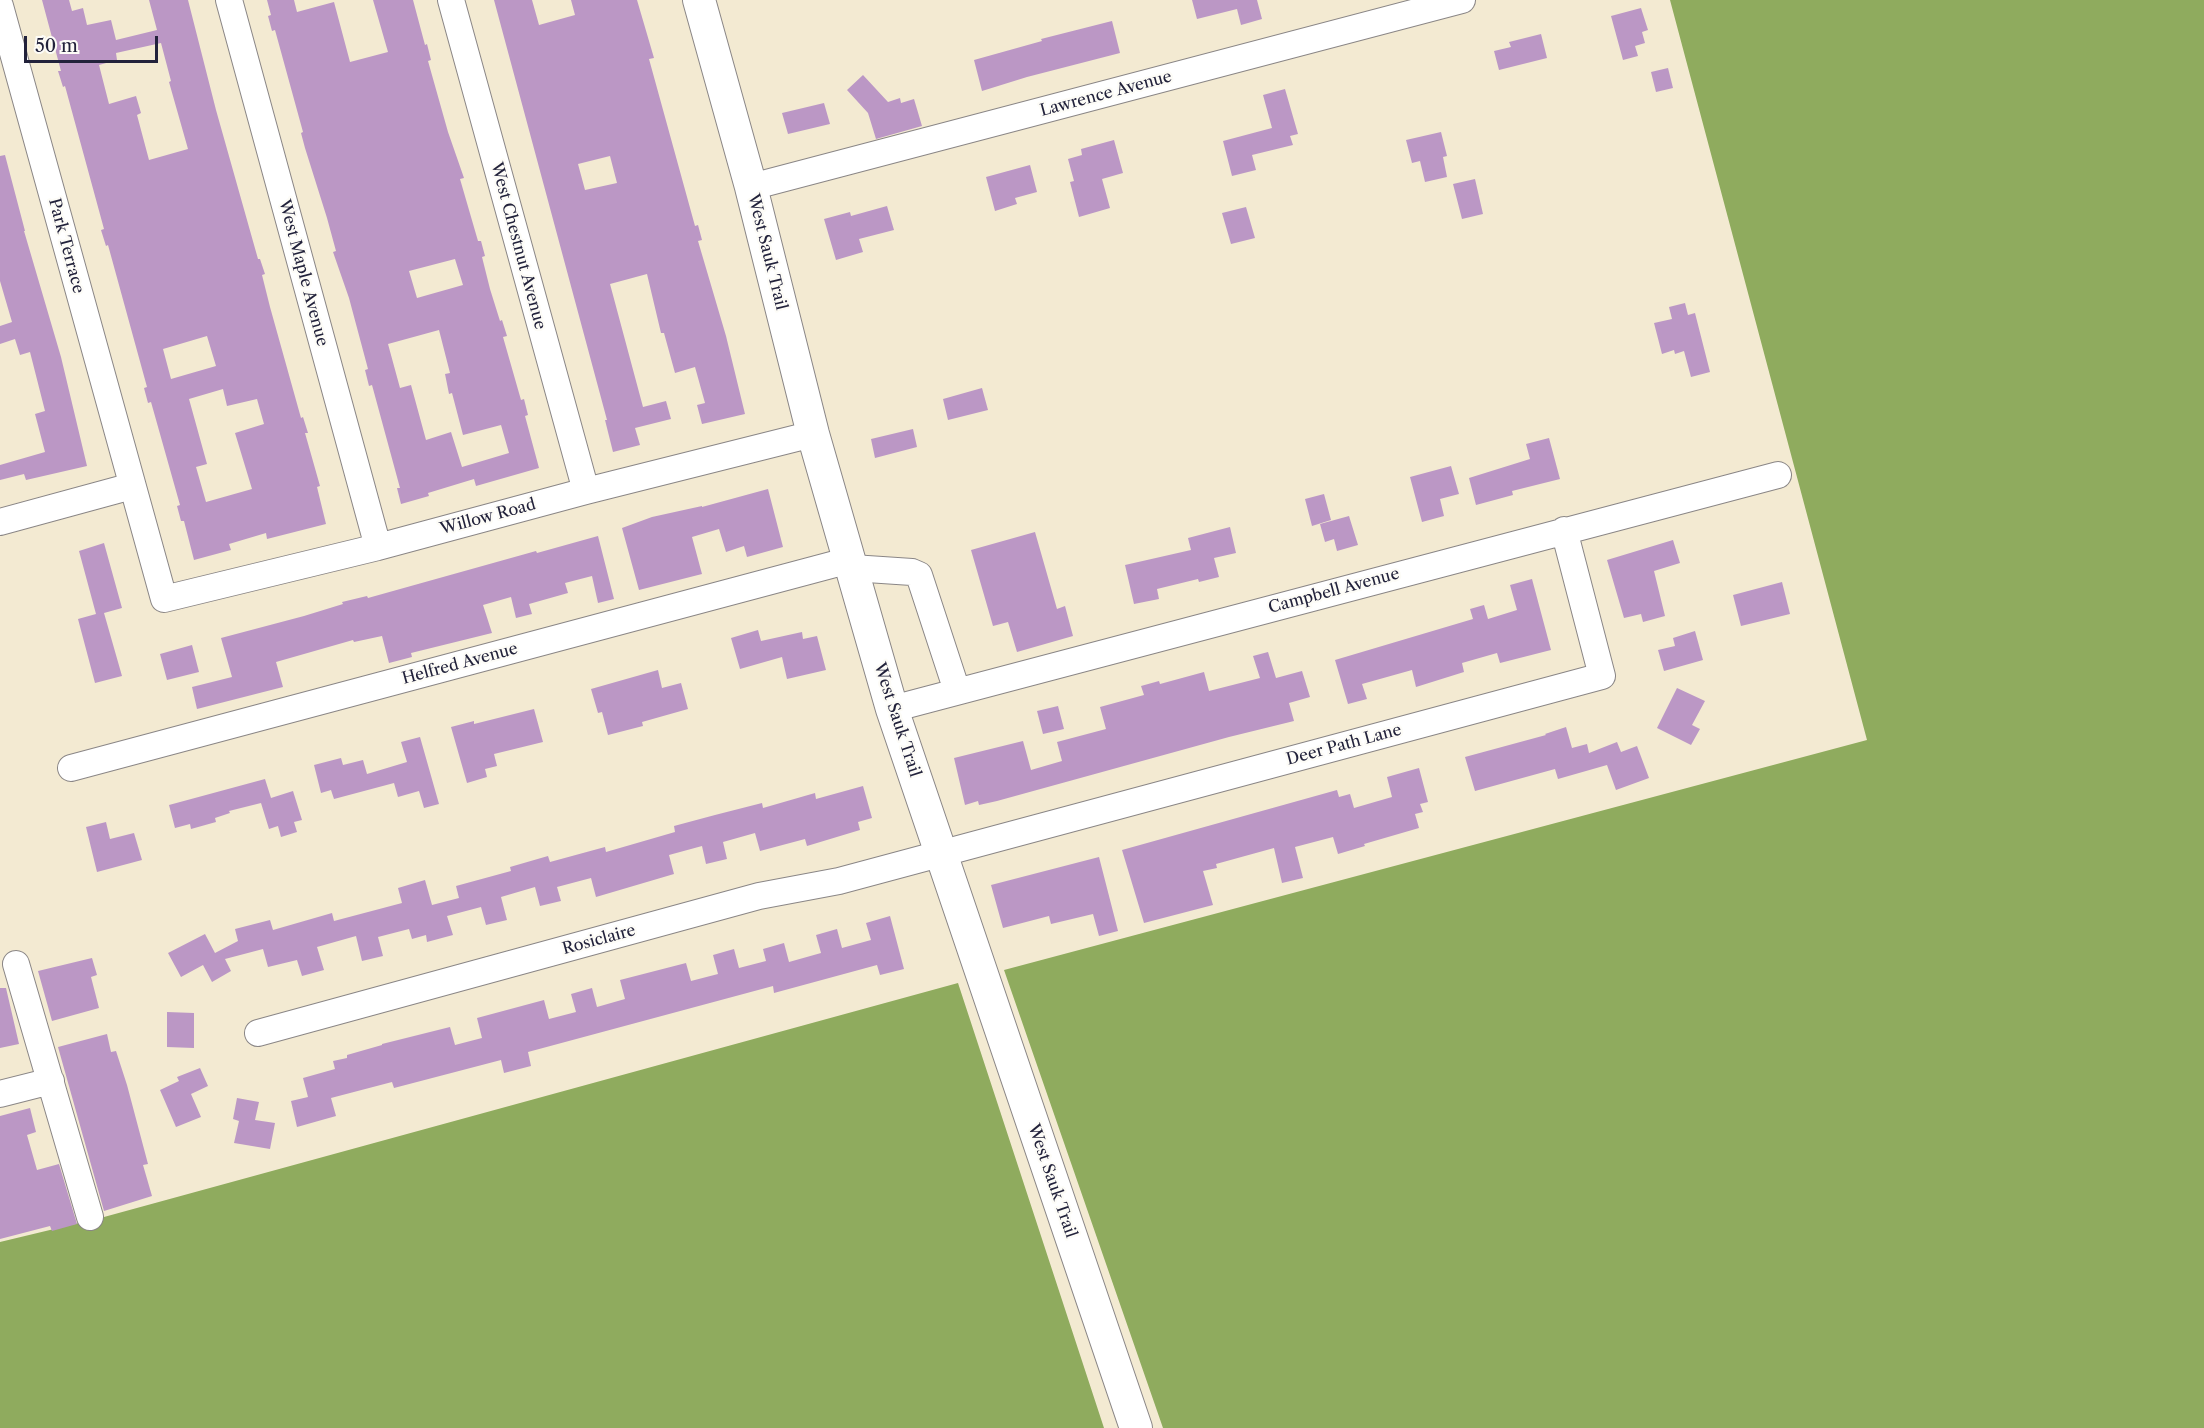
<!DOCTYPE html>
<html>
<head>
<meta charset="utf-8">
<style>
  body { margin:0 }
  #map { position:relative; width:2204px; height:1428px; overflow:hidden; background:#f3ead2; font-family:"Libre Caslon Text",serif }
  canvas { display:block }
  .scale { position:absolute; left:24px; top:36px; width:134px; height:27px; box-sizing:border-box; border:3px solid #22223b; border-top:0; padding-left:8px; font-size:18px; line-height:21px; white-space:nowrap; color:#22223b; -webkit-text-stroke:4px #fdfcf7; paint-order:stroke }
</style>
</head>
<body>
<div id="map">
<canvas width="2204" height="1428"></canvas>
<div class="scale">50 m</div>
</div>
<script>
const g = document.querySelector('canvas').getContext('2d');
g.lineJoin = 'round';
function fillPath(path, color) { g.fillStyle = color; g.fill(path, 'evenodd'); }
const shape = rows => new Path2D(rows.map(r => 'M' + r).join(''));
function strokePath(path, color, width, dash) { g.strokeStyle = color; g.lineWidth = width; g.lineCap = dash ? 'butt' : 'round'; g.setLineDash(dash || []); g.stroke(path); }
function label(font, color, halo, rows, align = 'center') {
  g.font = font + ' "Libre Caslon Text",serif'; g.lineWidth = 4.5; g.setLineDash([]); g.textBaseline = 'middle'; g.strokeStyle = halo; g.fillStyle = color; for (const [text, x, y, turn = 0] of rows) {
    g.save(); g.translate(x, y); g.rotate((+turn || 0) * Math.PI / 180); g.textAlign = isNaN(turn) ? turn : align; if (halo) g.strokeText(text, 0, 0); g.fillText(text, 0, 0); g.restore();
  }
}
fillPath(shape([
  [1670,0,2204,0,2204,1428,1163,1428,1004,970,1867,740],
  [958,983,1104,1428,0,1428,0,1242,104,1217]
]), '#8fab5e');
fillPath(shape([
  [42,0,69,0,72,11,83,8,87,25,111,20,116,40,157,30,149,0,188,0,216,110,258,259,260,259,265,274,262,275,270,307,301,418,303,417,308,433,305,433,320,486,317,487,326,524,267,539,266,533,229,544,231,550,194,560,184,521,181,521,177,506,180,505,151,402,148,403,144,388,147,387,108,245,106,246,101,230,104,229,65,86,63,87,58,71,61,71],
  [161,43,171,81,169,82,188,149,149,160,137,115,141,113,136,96,109,104,99,65,117,60,116,53],
  [207,336,216,366,171,379,163,349],
  [223,389,227,406,257,399,264,424,235,433,252,489,206,502,196,467,207,464,189,399],
  [267,0,294,0,297,12,334,2,350,62,388,52,373,0,413,0,425,45,427,44,431,60,428,61,448,132,464,178,460,179,478,241,481,241,485,256,482,257,490,289,500,321,502,320,507,336,503,337,521,400,524,399,528,415,525,416,539,468,476,486,474,479,428,493,429,496,401,504,397,488,400,488,372,385,369,386,365,370,368,369,349,298,333,252,336,251,327,218,305,148,301,133,303,132,275,30,272,31,268,16,271,15],
  [455,259,463,285,417,298,409,271],
  [439,330,450,373,445,374,449,394,452,393,463,435,501,425,509,453,462,467,451,432,426,440,411,385,400,388,388,344],
  [494,0,532,0,539,25,575,15,571,0,637,0,654,58,649,59,695,226,698,225,702,240,698,241,726,336,745,414,702,424,697,405,705,403,695,367,675,373,664,333,661,333,647,274,610,284,643,407,666,401,671,419,635,428,640,445,613,452,605,420,607,420],
  [610,156,617,183,585,190,578,164],
  [1192,0,1257,0,1262,19,1241,25,1237,9,1197,19],
  [1641,8,1648,30,1642,32,1645,43,1635,46,1638,56,1623,60,1611,16],
  [1112,21,1120,53,1027,77,982,91,974,60,1042,41,1041,39],
  [1541,34,1547,58,1499,70,1494,51,1511,47,1509,42],
  [1668,68,1673,88,1656,92,1651,72],
  [863,75,888,102,900,98,901,103,914,99,922,126,876,139,868,113,847,90],
  [1285,89,1298,134,1290,136,1293,145,1252,155,1256,170,1232,176,1223,141,1272,128,1263,95],
  [824,103,830,124,788,134,782,113],
  [1441,132,1447,156,1443,157,1447,177,1425,182,1420,161,1412,163,1406,140],
  [1114,140,1123,173,1102,179,1110,208,1079,217,1070,182,1074,181,1068,159,1082,155,1081,149],
  [5,155,25,231,24,231,61,357,87,466,26,480,24,474,0,480,0,465,45,452,35,414,45,411,30,352,20,355,15,339,0,344,0,326,12,322,0,281,0,156],
  [1030,165,1037,192,1015,198,1017,204,995,211,986,177],
  [1475,179,1483,214,1462,219,1453,184],
  [887,206,894,230,859,239,863,252,836,260,824,219,850,212,851,216],
  [1246,207,1255,238,1231,244,1222,213],
  [1685,303,1688,315,1695,313,1710,372,1691,377,1684,351,1675,354,1674,350,1662,354,1654,323,1672,319,1669,307],
  [982,388,988,410,948,420,943,399],
  [913,429,917,447,875,458,871,439],
  [1549,438,1560,479,1512,491,1513,495,1476,505,1469,478,1530,459,1526,444],
  [1451,466,1459,494,1440,499,1444,516,1422,522,1410,477],
  [768,489,783,547,747,557,744,546,726,552,719,529,692,537,702,574,639,590,622,528,652,517,702,506,702,507],
  [1324,494,1331,520,1312,526,1305,499],
  [1349,516,1358,545,1337,551,1334,539,1325,542,1320,524],
  [1230,527,1236,553,1214,558,1219,577,1199,582,1198,579,1157,589,1159,599,1134,604,1125,565,1191,550,1188,538],
  [1035,532,1057,609,1065,606,1073,636,1017,652,1008,622,993,626,971,550],
  [598,536,614,599,598,603,592,576,565,583,568,593,529,604,532,614,516,618,511,597,483,605,492,633,411,653,412,657,389,663,382,636,354,642,353,640,276,662,283,687,197,709,192,687,232,677,221,638,304,616,343,604,342,602,367,596,368,598,536,551,537,553],
  [1673,540,1680,563,1654,571,1665,616,1643,622,1641,614,1624,618,1607,560],
  [104,543,122,608,104,613,122,676,95,683,78,619,96,614,79,551],
  [1532,579,1551,650,1500,663,1497,653,1462,663,1464,672,1416,687,1412,670,1362,684,1367,699,1348,704,1335,660,1473,619,1470,609,1484,605,1488,619,1517,610,1510,585],
  [1782,582,1790,614,1741,626,1733,595],
  [758,630,761,641,802,632,803,639,817,636,826,670,787,679,782,657,740,669,731,638],
  [1695,631,1703,660,1664,671,1658,650,1675,646,1673,638],
  [192,645,199,672,167,680,160,654],
  [1268,652,1276,678,1302,671,1310,697,1289,703,1294,721,1229,737,997,801,979,805,978,801,965,805,954,758,1023,741,1031,770,1062,761,1057,742,1106,729,1100,707,1144,695,1141,686,1159,681,1160,684,1204,672,1209,691,1260,678,1253,656],
  [658,670,662,688,681,683,688,709,642,722,643,726,608,735,602,712,598,713,591,689],
  [1677,688,1705,701,1692,725,1700,729,1691,745,1657,728],
  [1058,706,1064,729,1043,734,1037,711],
  [534,709,543,742,494,754,497,766,485,769,487,777,467,783,451,727,474,721,474,724],
  [1566,727,1572,748,1587,744,1589,753,1617,742,1621,752,1637,746,1649,778,1616,790,1607,765,1558,779,1555,769,1475,791,1465,757,1546,735,1545,734],
  [420,737,439,804,424,808,419,791,398,797,394,783,334,799,331,790,321,793,314,765,341,758,343,765,363,760,367,774,407,762,401,742],
  [1419,768,1428,802,1420,804,1423,812,1415,814,1419,828,1364,844,1365,846,1338,854,1333,837,1295,847,1303,878,1282,883,1274,848,1216,864,1217,868,1203,871,1213,905,1144,923,1122,850,1337,790,1339,797,1350,794,1354,808,1392,797,1387,777],
  [265,779,271,798,293,791,302,820,294,822,297,832,281,837,278,826,269,829,261,803,229,811,230,813,215,818,216,822,191,829,190,824,175,828,169,805],
  [863,786,872,818,858,822,860,830,807,846,805,839,760,851,755,833,723,842,727,859,706,864,702,846,669,855,674,874,596,897,591,878,557,887,561,901,540,906,535,887,501,897,507,920,486,925,481,907,447,916,453,935,427,942,426,935,412,939,409,929,378,937,383,956,362,961,356,936,317,947,324,970,302,976,297,960,268,967,263,949,225,959,231,971,212,982,203,965,181,977,168,953,205,934,215,953,238,941,235,929,270,920,273,930,332,913,334,921,402,903,398,888,425,880,432,905,459,898,456,886,511,871,510,867,548,856,550,862,605,847,606,852,675,832,674,826,715,815,762,803,763,808,815,793,816,799],
  [106,822,110,839,134,833,142,860,97,872,86,827],
  [1099,857,1118,931,1099,936,1093,914,1051,924,1049,916,1003,928,991,885],
  [890,916,904,969,880,975,877,965,774,993,773,986,528,1052,531,1066,504,1073,501,1060,394,1088,392,1082,331,1098,336,1116,297,1127,291,1101,308,1097,303,1078,335,1069,333,1061,347,1058,347,1055,382,1045,382,1044,450,1027,455,1045,482,1038,477,1018,544,1000,549,1019,576,1012,571,994,592,988,597,1007,625,999,620,980,686,963,691,981,718,974,713,955,734,949,739,968,766,961,763,949,784,943,789,962,821,953,816,935,837,929,842,948,871,940,866,923],
  [92,958,97,975,91,977,99,1008,52,1021,38,971],
  [0,988,6,988,19,1044,0,1048],
  [167,1012,194,1013,194,1048,167,1047],
  [107,1034,111,1052,116,1051,127,1085,148,1164,143,1165,152,1196,104,1211,58,1047],
  [200,1068,208,1086,191,1094,201,1117,176,1127,160,1090,179,1081,177,1077],
  [237,1098,259,1102,255,1120,275,1123,270,1149,234,1143,239,1121,233,1119],
  [30,1108,36,1132,27,1135,37,1170,59,1164,77,1224,52,1231,50,1226,0,1239,0,1116]
]), '#bb97c5');
const minor = shape([
  [229,0,378,547],
  [451,0,586,491],
  [0,6,164,599,378,547,586,491,813,434],
  [751,187,1462,0],
  [0,522,132,486],
  [852,568,912,572,919,575,957,691],
  [892,709,1778,475],
  [71,768,850,560],
  [16,964,90,1217],
  [258,1033,759,896,839,881,1602,676,1564,530],
  [0,1094,51,1081]
]);
const major = shape([
  [699,0,751,187,813,434,892,709,1136,1428]
]);
strokePath(minor, '#8a8686', 28);
strokePath(major, '#8a8686', 34);
strokePath(minor, '#fff', 26);
strokePath(major, '#fff', 32);
label('16px', '#22223b', '#fdfcf7', [
  ["Lawrence Avenue",1106,94,-15],
  ["Park Terrace",66,246,75],
  ["West Chestnut Avenue",518,246,75],
  ["West Sauk Trail",767,252,76],
  ["West Maple Avenue",303,273,75],
  ["Willow Road",488,517,-15],
  ["Campbell Avenue",1334,591,-15],
  ["Helfred Avenue",460,664,-15],
  ["West Sauk Trail",897,720,72],
  ["Deer Path Lane",1344,745,-15],
  ["Rosiclaire",599,940,-15],
  ["West Sauk Trail",1052,1181,71]
]);
</script>
</body>
</html>
